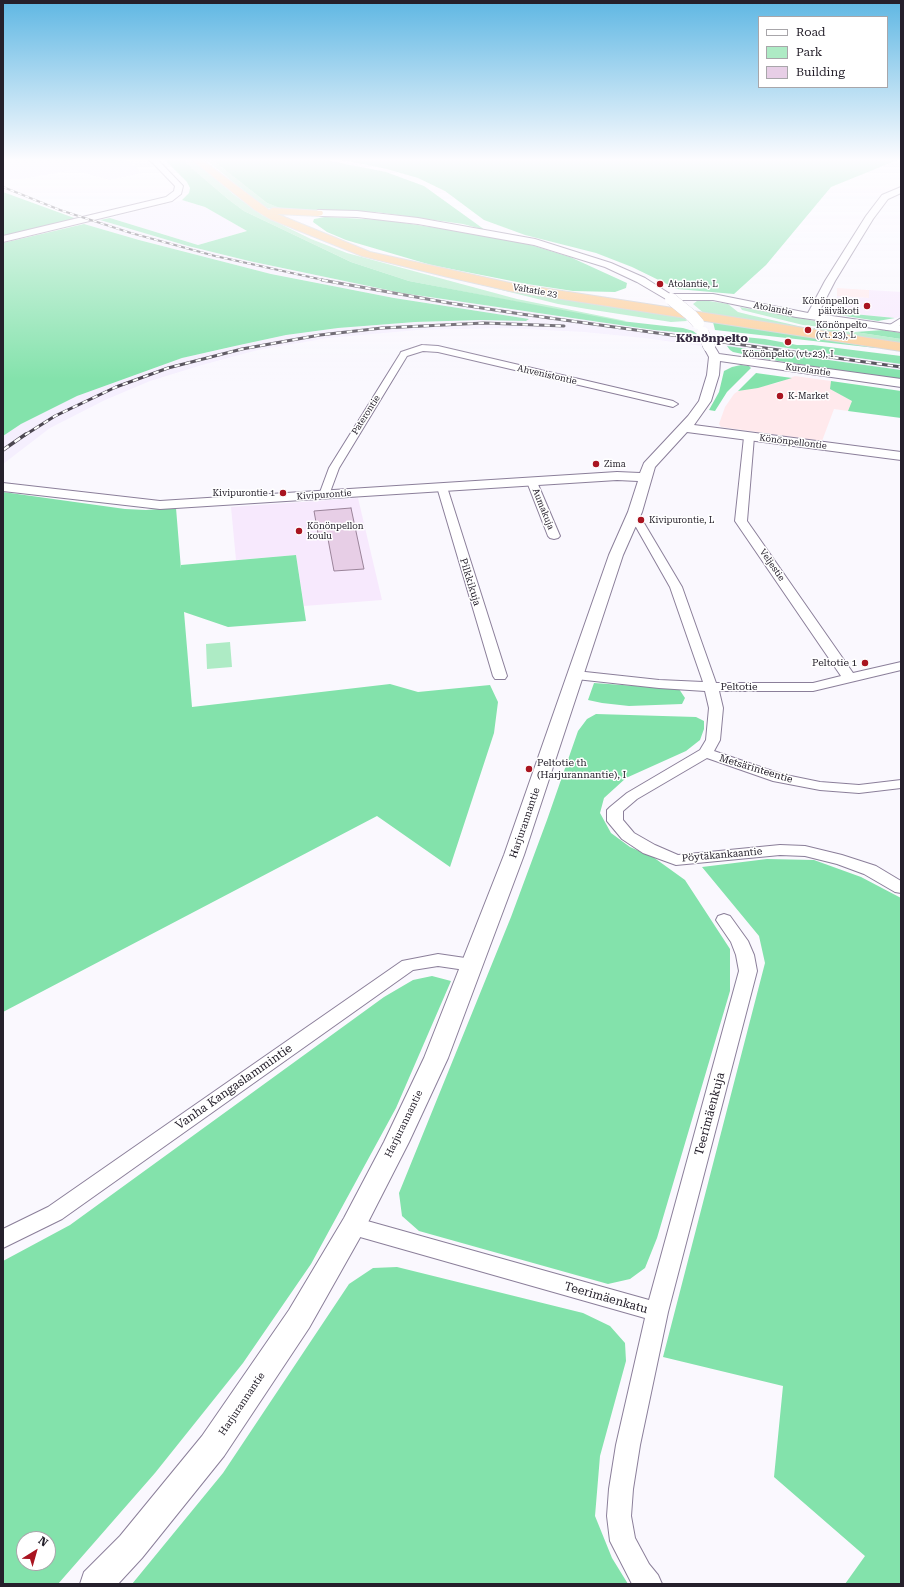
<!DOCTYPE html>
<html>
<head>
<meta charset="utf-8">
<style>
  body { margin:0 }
  #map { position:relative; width:904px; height:1587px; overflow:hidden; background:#faf8fe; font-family:"Roboto Serif",serif }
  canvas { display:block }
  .frame { position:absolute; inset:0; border:4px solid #25202b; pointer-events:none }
  .legend { position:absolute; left:758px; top:16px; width:130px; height:72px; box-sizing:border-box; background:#fff; border:1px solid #a8a6aa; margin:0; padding:5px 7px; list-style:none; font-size:12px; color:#25202b }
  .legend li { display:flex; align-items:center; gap:8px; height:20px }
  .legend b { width:20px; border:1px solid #a8a6aa }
  .north { position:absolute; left:16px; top:1531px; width:40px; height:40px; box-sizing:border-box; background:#fff; border:1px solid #a8a6aa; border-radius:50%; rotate:37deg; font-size:11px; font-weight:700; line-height:16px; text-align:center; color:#25202b }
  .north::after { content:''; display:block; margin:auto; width:14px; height:18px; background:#a91420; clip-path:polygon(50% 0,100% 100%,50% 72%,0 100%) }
</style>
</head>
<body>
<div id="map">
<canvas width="904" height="1587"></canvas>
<div class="frame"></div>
<ul class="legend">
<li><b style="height:5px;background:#fff"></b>Road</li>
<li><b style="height:11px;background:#aeebc5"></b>Park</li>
<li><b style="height:11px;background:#e7cee6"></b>Building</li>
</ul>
<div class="north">N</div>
</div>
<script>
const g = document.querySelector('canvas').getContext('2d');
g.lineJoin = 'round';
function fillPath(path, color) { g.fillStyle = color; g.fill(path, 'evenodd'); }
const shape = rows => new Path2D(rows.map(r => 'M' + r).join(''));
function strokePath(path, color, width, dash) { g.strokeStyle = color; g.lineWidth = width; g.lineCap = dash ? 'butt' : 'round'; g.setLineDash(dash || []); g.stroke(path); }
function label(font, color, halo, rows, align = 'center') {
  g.font = font + ' "Roboto Serif",serif'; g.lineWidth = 3; g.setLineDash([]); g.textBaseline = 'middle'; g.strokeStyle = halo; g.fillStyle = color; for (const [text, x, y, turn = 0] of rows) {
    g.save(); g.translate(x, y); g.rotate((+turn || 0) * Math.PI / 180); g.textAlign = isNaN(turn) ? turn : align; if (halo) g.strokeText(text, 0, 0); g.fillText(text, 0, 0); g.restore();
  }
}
fillPath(shape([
  [837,288,869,290,869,298,837,296],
  [795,376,831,381,831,389,852,401,848,411,834,409,822,441,721,427,719,424,725,407,734,394,738,391,777,383]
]), '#ffe9ec');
fillPath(shape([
  [3,159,127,159,126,160,135,166,141,173,110,180,74,170,22,179,3,179],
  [182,200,205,207,247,231,198,245,110,218],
  [100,220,188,246,249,261,402,293,654,330,697,334,702,346,644,338,584,332,506,328,418,330,328,338,258,350,202,365,150,381,105,400,50,428,3,464,3,436,21,424,77,396,182,358,286,335,338,328,415,322,480,320,526,321,528,319,394,298,271,274,139,240,84,224],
  [724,339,901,364,901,370,727,346]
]), '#f5effe');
fillPath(shape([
  [869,290,901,292,901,317,895,318,832,312,832,308,836,304,837,296,869,298],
  [358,498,382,600,304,606,296,555,236,560,231,507]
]), '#f7e9fd');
fillPath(shape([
  [181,159,191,159,195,161,233,194,262,215,311,239,347,253,517,299,626,321,621,322,409,281,351,262,244,211,228,199],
  [205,159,211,159,267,203,291,212,267,208,259,203],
  [445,276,531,293,684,317,687,321,671,322,587,309,558,304],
  [703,300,728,304,738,312,750,315,807,328,804,329,706,315,693,304,697,301],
  [740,307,815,321,861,327,821,327,803,325,750,312,742,310],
  [814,328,855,332,901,339,901,344,813,330],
  [230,642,232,667,207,669,206,644]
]), '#aeebc5');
fillPath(shape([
  [164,159,181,159,228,199,244,211,351,262,409,281,621,321,683,328,693,331,697,334,654,330,402,293,249,261,188,246,100,220,110,218,198,245,247,231,205,207,182,200,189,193,190,188,187,182],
  [211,159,321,159,386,172,424,186,485,230,463,224,376,212,285,210,267,203],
  [337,159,900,159,831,187,766,265,734,294,677,289,632,267,596,253,525,235,484,220,445,191,418,178,387,169],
  [3,192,77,219,3,236],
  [325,217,385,220,476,234,531,245,570,257,627,283,626,288,615,292,573,291,527,284,431,265,346,240,327,232,313,222,314,219],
  [84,224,139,240,271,274,394,298,529,319,526,321,480,320,415,322,338,328,286,335,235,346,182,358,77,396,21,424,3,436,3,243],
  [832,312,895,318,878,321,832,314],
  [713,322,769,330,877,345,876,348,733,332,715,330],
  [883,330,901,333,901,339,855,332],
  [724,335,765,339,797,345,813,345,901,356,901,364,724,339],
  [727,346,901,370,901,380,766,359,733,352,730,350],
  [741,365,749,366,751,368,727,392,715,411,709,410,719,392,724,371,732,367],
  [756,373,792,378,758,388,738,391],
  [831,381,901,391,901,418,848,411,852,401,830,389],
  [3,492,125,509,146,510,176,508,181,569,181,565,296,555,306,621,228,627,184,612,192,707,390,684,418,692,490,685,498,702,494,733,450,867,377,816,3,1012],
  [594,683,679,689,685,698,682,704,629,706,602,703,588,700],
  [596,714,696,717,704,721,704,729,700,740,686,751,626,778,604,798,600,813,611,833,630,847,653,857,685,880,730,949,730,991,657,1238,645,1268,630,1279,608,1284,419,1231,402,1216,399,1193,511,917,547,820,578,731,587,719],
  [767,859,814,860,861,877,901,898,901,1584,845,1584,865,1556,774,1477,783,1386,663,1357,765,963,759,936,702,867],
  [432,976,451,981,396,1108,311,1264,243,1363,155,1473,58,1584,3,1584,3,1261,70,1225,384,997,413,980],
  [24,1539,48,1539,48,1563,24,1563],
  [397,1267,583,1313,610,1326,625,1343,626,1361,600,1456,595,1516,612,1558,628,1584,132,1584,223,1473,349,1284,373,1268]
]), '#83e2ab');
const building = shape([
  [351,508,364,569,334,571,328,539,319,539,314,511,351,508]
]);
fillPath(building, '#e7cee6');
strokePath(building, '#9b849a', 1);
const minor = shape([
  [901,318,901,325,892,330,886,330,885,328,901,318],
  [422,345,438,346,673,401,678,404,673,407,438,352,423,351,407,356,339,468,329,495,324,498,320,497,319,495,329,468,400,354,401,352,422,345],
  [749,434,754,437,747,521,853,673,901,662,901,670,813,691,719,691,723,708,720,740,714,751,781,774,820,782,859,785,901,780,901,788,859,793,820,790,773,781,707,758,637,799,623,811,623,820,634,833,655,845,678,855,780,845,805,846,842,855,876,866,901,881,901,893,895,892,864,874,837,864,805,856,780,855,676,865,643,853,622,839,607,821,607,810,610,807,627,793,700,750,706,740,709,708,705,691,659,688,576,679,571,678,569,675,571,672,576,671,659,680,703,682,670,587,636,527,626,524,624,522,626,520,630,519,644,523,682,587,716,683,813,683,841,676,735,521,744,437,749,434],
  [532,479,537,482,560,536,558,538,554,539,550,538,548,536,527,482,532,479],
  [442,484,447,487,507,676,505,679,495,679,493,676,437,487,442,484],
  [724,914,730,916,748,941,754,955,757,971,668,1312,640,1445,633,1489,631,1516,635,1538,649,1564,658,1575,662,1584,632,1584,610,1541,607,1516,609,1489,616,1445,645,1318,353,1235,346,1232,343,1226,346,1220,353,1217,649,1300,739,971,736,955,731,942,716,920,718,916,724,914],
  [438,954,472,959,478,961,481,965,478,969,472,971,438,966,413,970,62,1219,3,1248,3,1229,48,1207,402,961,438,954]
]);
const tertiary = shape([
  [149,159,157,159,183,186,181,194,172,201,3,242,3,236,166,197,174,191,175,186,149,159],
  [901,187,901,193,888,199,873,219,835,281,818,314,901,326,901,332,796,317,713,300,675,300,671,302,637,282,605,267,534,245,418,224,357,217,318,216,314,213,318,210,357,211,418,218,535,239,611,263,645,278,670,294,713,294,808,313,825,281,866,216,882,195,901,187],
  [709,343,713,344,719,354,901,379,901,387,720,361,719,375,711,401,694,425,901,452,901,460,687,432,655,467,642,512,623,555,524,855,448,1058,409,1142,362,1234,309,1328,224,1456,142,1558,118,1584,80,1584,84,1572,120,1536,202,1436,289,1310,344,1218,384,1142,424,1058,504,855,609,555,628,512,638,481,617,480,160,509,3,491,3,483,160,501,617,472,640,473,644,463,688,416,699,401,707,375,709,357,703,346,709,343]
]);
const trunk = shape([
  [191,159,201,159,269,210,273,208,322,211,323,213,322,215,318,216,277,214,370,252,510,283,901,343,901,351,510,291,448,277,362,256,270,219,255,210,191,159]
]);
strokePath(minor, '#8b7f9a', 2);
strokePath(tertiary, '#8b7f9a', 2);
strokePath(trunk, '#d3d2d5', 2);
fillPath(minor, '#fff');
fillPath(tertiary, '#fff');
fillPath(trunk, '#fcce9a');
const railFar2 = shape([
  [3,187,60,210,131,233,215,256,328,281]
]);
const railFar1 = shape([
  [322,280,449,303,521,314,901,367],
  [25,435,55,416,116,387,168,368,242,349,320,335,382,328,484,323,564,326]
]);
const rail = shape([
  [3,450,26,434]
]);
strokePath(railFar2, '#4c4751', 2);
strokePath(railFar1, '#4c4751', 3);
strokePath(rail, '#4c4751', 3.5);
strokePath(railFar2, '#fff', 1.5, [4]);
strokePath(railFar1, '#fff', 2, [5.5]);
strokePath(rail, '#fff', 2.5, [7]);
const tertiaryBridge = shape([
  [671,299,692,316,698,323],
  [703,333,709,346]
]);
strokePath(tertiaryBridge, '#8b7f9a', 12, []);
strokePath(tertiaryBridge, '#fff', 12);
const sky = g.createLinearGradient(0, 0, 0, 381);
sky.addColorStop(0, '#5fb7e3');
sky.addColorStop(0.42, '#fdfcff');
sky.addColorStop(1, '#fdfcff00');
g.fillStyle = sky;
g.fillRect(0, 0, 904, 381);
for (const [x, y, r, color] of [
  [660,284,4,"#a91420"],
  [867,306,4,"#a91420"],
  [808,330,4,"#a91420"],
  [788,342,4,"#a91420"],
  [780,396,4,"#a91420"],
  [596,464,4,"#a91420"],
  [283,493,4,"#a91420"],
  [641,520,4,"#a91420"],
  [299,531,4,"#a91420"],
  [865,663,4,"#a91420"],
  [529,769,4,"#a91420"]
]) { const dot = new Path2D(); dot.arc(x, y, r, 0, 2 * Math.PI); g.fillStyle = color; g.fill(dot); strokePath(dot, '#fff', 1.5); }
label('9px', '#25202b', '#fff', [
  ["Atolantie, L",668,284],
  ["Könönpellon",859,301,"right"],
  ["päiväkoti",859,311,"right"],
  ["Könönpelto",816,325],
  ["(vt. 23), L",816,335],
  ["Könönpelto (vt. 23), I",788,354,"center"],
  ["K-Market",788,396],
  ["Zima",604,464],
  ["Kivipurontie 1",275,493,"right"],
  ["Kivipurontie, L",649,520],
  ["Könönpellon",307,526],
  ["koulu",307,536]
], 'left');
label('9px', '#25202b', '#fff', [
  ["Valtatie 23",535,291,10],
  ["Atolantie",773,309,11],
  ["Kurolantie",808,370,8],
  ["Ahvenistontie",547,375,13],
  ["Paterontie",366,415,-58],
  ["Könönpellontie",793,442,7],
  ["Kivipurontie",324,495,-4],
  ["Aumakuja",543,509,68],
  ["Veljestie",772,565,55]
]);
label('10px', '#25202b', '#fff', [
  ["Pilkkikuja",470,582,73],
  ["Peltotie",739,687],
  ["Metsärinteentie",756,769,17],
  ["Harjurannantie",525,823,-71],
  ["Pöytäkankaantie",722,855,-5],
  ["Harjurannantie",404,1124,-64],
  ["Harjurannantie",242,1404,-56]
]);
label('10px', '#25202b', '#fff', [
  ["Peltotie 1",857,663],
  ["Peltotie th",537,763,"left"],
  ["(Harjurannantie), I",537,775,"left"]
], 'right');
label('bold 12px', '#342940', '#fff', [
  ["Könönpelto",712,338]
]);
label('12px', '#25202b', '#fff', [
  ["Vanha Kangaslammintie",234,1087,-35],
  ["Teerimäenkuja",710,1114,-75],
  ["Teerimäenkatu",606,1298,16]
]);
</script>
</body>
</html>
